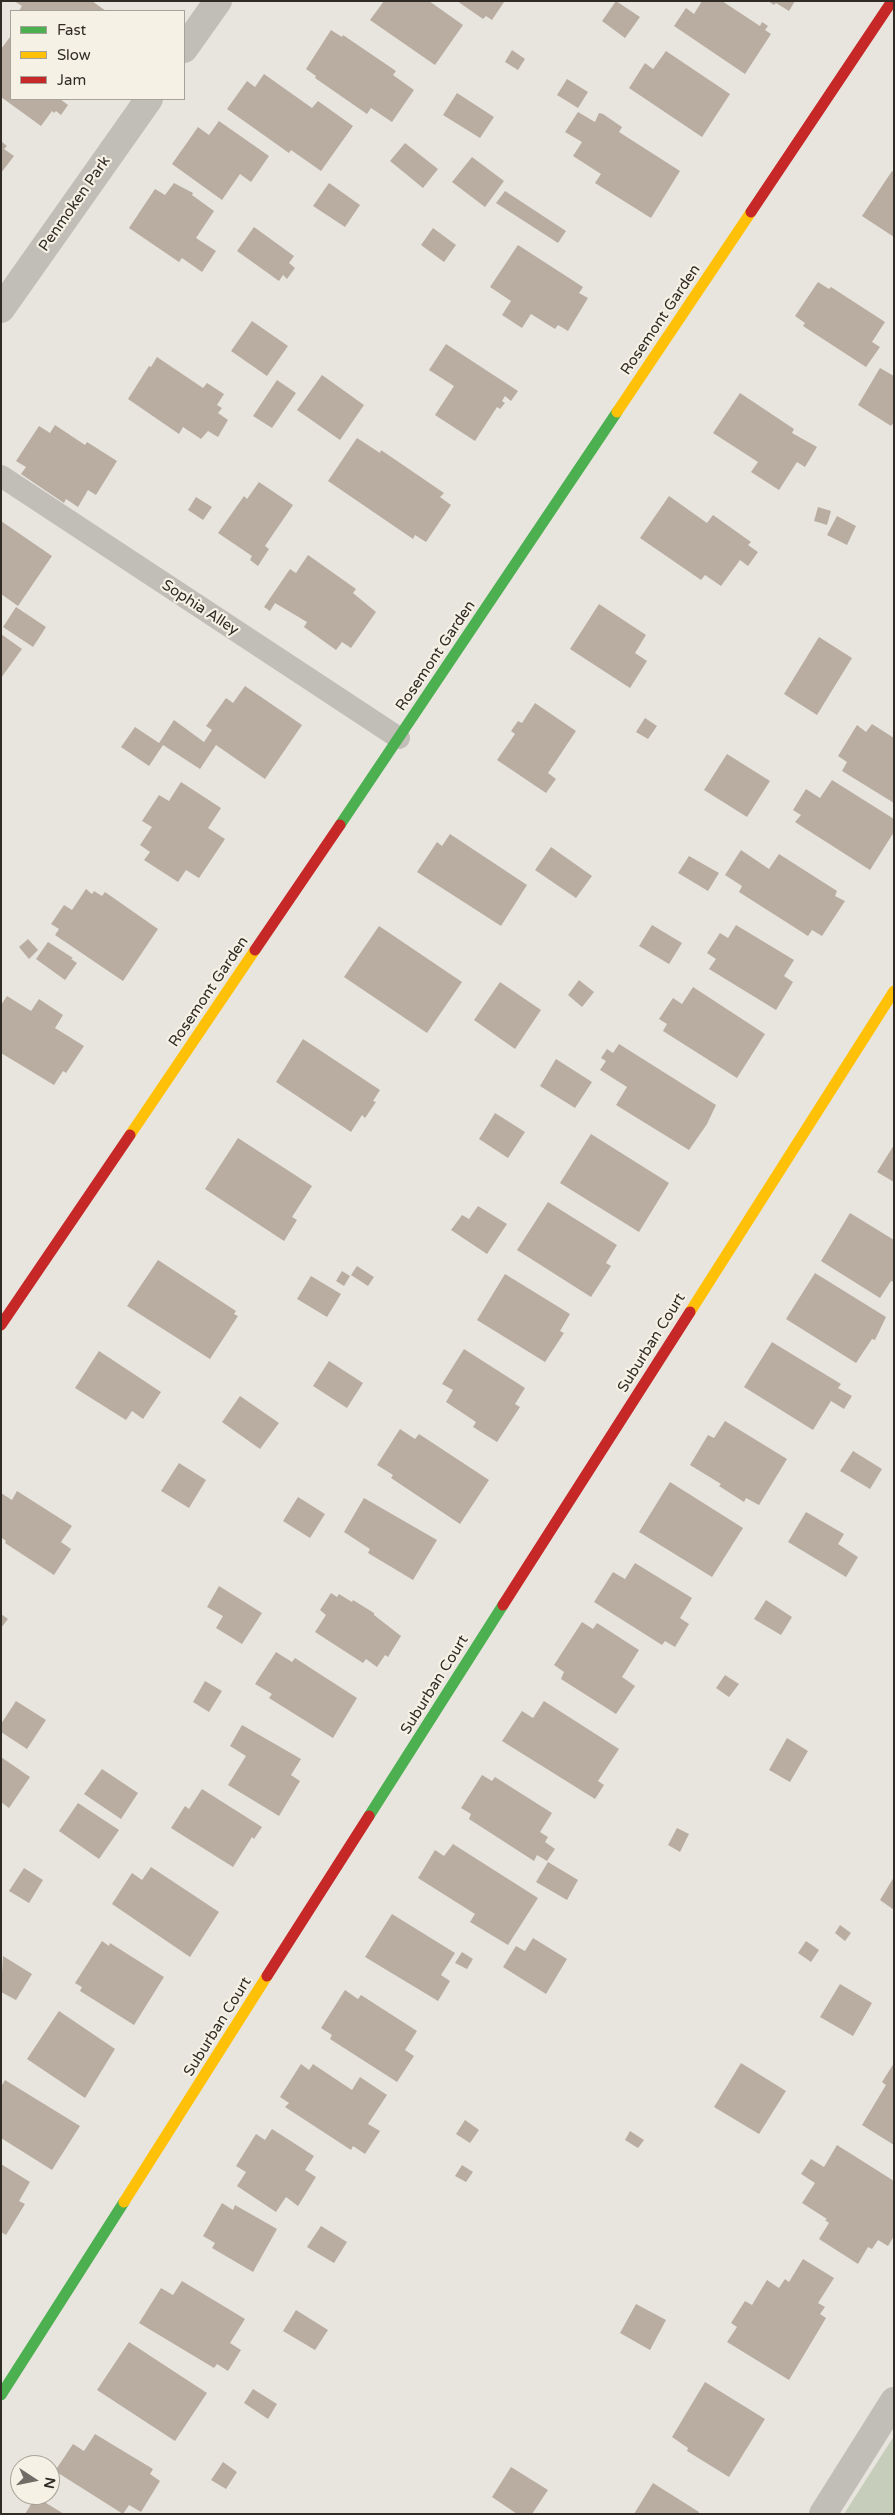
<!DOCTYPE html>
<html>
<head>
<meta charset="utf-8">
<style>
  body { margin:0 }
  #map { position:relative; width:895px; height:2515px; overflow:hidden; background:#e8e5de; font-family:"Varela Round",sans-serif }
  canvas { display:block }
  .frame { position:absolute; inset:0; border:2px solid #312b26; pointer-events:none }
  .legend { position:absolute; left:10px; top:10px; width:175px; height:90px; box-sizing:border-box; background:#f5f1e5; border:1px solid #a7a299; margin:0; padding:6px 9px; list-style:none; font-size:15px; color:#312b26 }
  .legend li { display:flex; align-items:center; gap:10px; height:25px }
  .legend b { width:25px; border:1px solid #a7a299 }
  .north { position:absolute; left:10px; top:2455px; width:50px; height:50px; box-sizing:border-box; background:#f5f1e5; border:1px solid #a7a299; border-radius:50%; rotate:101deg; font-size:14px; font-weight:700; line-height:20px; text-align:center; color:#312b26 }
  .north::after { content:''; display:block; margin:auto; width:18px; height:22px; background:#716c66; clip-path:polygon(50% 0,100% 100%,50% 72%,0 100%) }
</style>
</head>
<body>
<div id="map">
<canvas width="895" height="2515"></canvas>
<div class="frame"></div>
<ul class="legend">
<li><b style="height:6px;background:#4caf50"></b>Fast</li>
<li><b style="height:6px;background:#ffc107"></b>Slow</li>
<li><b style="height:6px;background:#c62828"></b>Jam</li>
</ul>
<div class="north">N</div>
</div>
<script>
const g = document.querySelector('canvas').getContext('2d');
g.lineJoin = 'round';
function fillPath(path, color) { g.fillStyle = color; g.fill(path, 'evenodd'); }
const shape = rows => new Path2D(rows.map(r => 'M' + r).join(''));
function strokePath(path, color, width, dash) { g.strokeStyle = color; g.lineWidth = width; g.lineCap = dash ? 'butt' : 'round'; g.setLineDash(dash || []); g.stroke(path); }
function label(font, color, halo, rows, align = 'center') {
  g.font = font + ' "Varela Round",sans-serif'; g.lineWidth = 4.5; g.setLineDash([]); g.textBaseline = 'middle'; g.strokeStyle = halo; g.fillStyle = color; for (const [text, x, y, turn = 0] of rows) {
    g.save(); g.translate(x, y); g.rotate((+turn || 0) * Math.PI / 180); g.textAlign = isNaN(turn) ? turn : align; if (halo) g.strokeText(text, 0, 0); g.fillText(text, 0, 0); g.restore();
  }
}
fillPath(shape([
  [894,2436,894,2514,844,2514]
]), '#c6cdba');
fillPath(shape([
  [14,1,92,1,106,11,19,11,22,6],
  [384,1,429,1,463,25,435,65,370,20],
  [457,1,503,1,504,2,492,20,486,16,483,19],
  [616,1,640,17,625,38,602,21],
  [702,1,722,1,760,26,762,22,768,26,765,30,771,34,745,74,674,26,686,8,694,14],
  [768,1,795,1,789,11,776,3,774,5],
  [331,30,342,37,343,35,396,71,393,75,414,90,392,122,371,108,367,114,315,78,316,76,306,69],
  [10,37,11,99,60,99,68,105,61,115,56,111,54,113,52,111,41,126,1,97,1,49],
  [512,50,525,59,518,70,505,62],
  [666,51,730,94,702,137,629,88,645,63,653,69],
  [264,74,312,108,318,101,353,126,321,171,291,150,289,153,227,109,247,81,255,87],
  [567,79,588,92,578,108,557,95],
  [457,93,494,117,480,138,443,115],
  [578,112,595,122,599,113,603,114,622,127,619,132,680,171,651,218,595,183,601,174,573,156,582,142,565,132],
  [219,121,269,156,251,182,240,174,222,200,172,164,198,127,209,135],
  [1,141,7,146,4,149,14,156,1,173],
  [405,143,438,169,423,188,390,161],
  [472,157,504,181,485,207,452,182],
  [892,171,894,173,894,237,862,216],
  [174,183,193,193,192,195,214,211,196,238,216,251,202,272,182,258,179,262,129,228,155,189,165,195],
  [329,183,360,205,345,227,313,206],
  [505,191,566,231,558,243,496,203],
  [254,227,294,256,289,263,295,268,287,279,283,275,279,281,237,251],
  [433,228,456,245,444,262,421,245],
  [518,245,583,287,579,293,588,298,568,331,558,325,555,329,531,314,522,328,502,315,511,301,490,287],
  [818,282,829,289,831,287,885,322,872,342,880,347,866,367,803,326,805,323,795,316],
  [252,321,288,346,267,376,231,351],
  [446,344,518,391,511,401,505,396,502,401,505,403,500,409,497,407,475,441,435,415,454,386,429,370],
  [157,357,203,388,207,383,224,394,217,405,222,408,218,413,228,420,218,437,208,431,201,439,183,427,179,434,128,399,149,366,151,367],
  [880,368,894,376,894,422,891,426,858,405],
  [322,375,364,405,340,440,297,410],
  [277,380,296,393,272,428,253,416],
  [740,393,794,429,792,433,817,447,805,467,797,462,779,490,751,472,758,462,713,433],
  [55,425,85,445,87,442,117,461,96,495,88,490,78,507,66,499,64,503,21,474,26,467,16,461,39,426,50,433],
  [357,438,380,453,381,450,444,493,440,497,451,505,426,542,415,535,413,539,328,481],
  [259,482,293,505,265,546,269,549,258,566,250,560,252,556,218,533,244,496,247,499],
  [669,496,707,523,713,515,751,542,748,545,758,552,748,566,740,560,721,586,705,575,701,580,640,538],
  [196,497,212,507,203,520,188,510],
  [818,507,831,511,827,525,814,521],
  [837,516,856,526,847,545,827,535],
  [1,521,52,556,18,606,1,594],
  [308,555,356,589,353,593,376,612,351,648,342,642,336,650,304,627,307,622,275,603,270,611,264,607,290,569,296,573],
  [599,604,646,635,635,653,647,661,630,688,570,649],
  [16,607,46,627,33,647,3,627],
  [1,634,22,649,1,678],
  [819,637,852,658,817,715,784,694],
  [245,686,302,725,265,779,216,745,200,769,163,745,149,766,121,747,135,727,159,743,174,720,204,742,212,730,206,726,226,698,233,703],
  [535,703,576,731,548,773,556,779,546,793,497,760,515,734,511,731,518,721,522,723],
  [645,718,657,726,648,739,636,732],
  [872,724,894,738,894,803,842,771,847,762,838,756,857,725,866,732],
  [727,754,770,781,747,817,704,790],
  [832,780,894,819,894,832,870,870,795,822,801,815,793,810,806,789,820,798],
  [181,782,221,808,208,828,225,839,199,878,186,870,178,882,144,860,150,852,140,845,152,827,142,821,159,795,169,801],
  [450,834,527,885,501,926,417,872,437,842,442,846],
  [551,847,592,876,576,898,535,870],
  [741,850,769,869,779,854,837,891,835,896,845,901,822,936,812,930,808,936,739,892,742,886,725,875],
  [689,856,719,873,708,891,678,873],
  [86,889,92,894,94,891,102,896,105,892,158,929,123,981,55,935,59,929,51,924,64,905,72,910],
  [652,925,682,943,669,964,639,946],
  [736,925,794,960,784,976,793,982,776,1010,709,969,716,959,707,953,720,933,728,938],
  [379,926,462,982,427,1033,344,977],
  [28,939,38,950,29,959,19,947],
  [48,942,73,958,71,959,77,963,65,980,36,959],
  [579,980,594,992,582,1007,568,995],
  [500,982,541,1010,515,1049,474,1020],
  [693,987,765,1034,737,1078,663,1031,667,1024,659,1019,673,998,682,1004],
  [7,996,31,1011,39,999,63,1015,55,1028,84,1046,66,1073,63,1071,54,1085,1,1053,1,1005],
  [303,1039,380,1090,373,1101,376,1102,365,1118,362,1115,351,1132,276,1082],
  [619,1044,716,1105,707,1124,689,1150,616,1105,627,1087,600,1070,606,1061,601,1058,607,1049,613,1053],
  [556,1059,592,1082,575,1108,540,1086],
  [495,1113,525,1132,508,1158,479,1139],
  [591,1134,669,1183,639,1232,560,1183],
  [238,1138,312,1186,292,1217,297,1220,284,1241,205,1189],
  [894,1145,894,1182,877,1172],
  [548,1202,617,1245,606,1263,611,1266,591,1297,517,1250],
  [478,1206,507,1224,487,1254,451,1230,462,1215,469,1219],
  [850,1213,894,1240,894,1282,891,1281,880,1298,821,1261],
  [158,1260,236,1311,234,1314,238,1316,210,1359,127,1306],
  [357,1266,374,1277,368,1286,351,1275],
  [342,1271,350,1276,344,1286,336,1281],
  [815,1273,886,1317,875,1340,872,1339,856,1363,786,1319],
  [505,1274,570,1314,560,1331,564,1333,545,1362,477,1320],
  [311,1276,341,1294,327,1317,297,1299],
  [772,1342,841,1384,838,1388,852,1396,844,1409,831,1401,813,1430,744,1387],
  [464,1349,525,1388,515,1404,520,1407,497,1442,473,1427,476,1422,446,1402,453,1390,442,1384],
  [99,1351,161,1392,143,1419,132,1411,126,1420,75,1388],
  [329,1361,363,1383,347,1408,313,1386],
  [240,1396,279,1423,260,1449,222,1422],
  [725,1421,787,1459,759,1505,746,1498,744,1502,719,1486,721,1484,690,1465,708,1435,714,1438],
  [400,1429,415,1439,419,1434,489,1480,460,1524,391,1478,393,1475,377,1465],
  [853,1451,882,1469,870,1489,840,1471],
  [179,1463,206,1480,189,1508,161,1491],
  [670,1482,743,1528,712,1577,639,1532],
  [17,1491,72,1526,61,1542,71,1549,54,1575,5,1543,6,1541,1,1537,1,1493,12,1500],
  [298,1497,325,1514,310,1538,283,1521],
  [364,1498,437,1540,413,1580,368,1553,370,1549,344,1532],
  [806,1512,844,1534,838,1544,858,1557,846,1577,788,1542],
  [635,1563,692,1598,680,1618,689,1624,675,1647,665,1641,662,1645,594,1602,613,1572,625,1579],
  [219,1586,262,1613,242,1644,216,1628,223,1616,207,1607],
  [331,1593,337,1597,339,1594,352,1602,353,1600,374,1613,374,1615,401,1636,388,1657,385,1655,377,1667,366,1659,363,1663,315,1632,326,1615,320,1610],
  [766,1600,792,1617,781,1635,754,1619],
  [1,1614,8,1619,1,1628],
  [582,1622,593,1629,597,1623,639,1650,622,1677,635,1686,616,1714,561,1679,564,1672,554,1665],
  [276,1652,292,1662,295,1658,357,1698,333,1738,269,1698,272,1694,255,1684],
  [725,1675,739,1684,729,1697,716,1688],
  [205,1681,222,1691,209,1712,193,1702],
  [16,1701,46,1720,27,1749,1,1732,1,1724],
  [544,1701,619,1749,598,1781,604,1785,595,1799,502,1741,522,1711,533,1718],
  [242,1725,301,1759,291,1775,300,1781,279,1816,228,1785,246,1756,230,1746],
  [787,1738,808,1751,790,1782,769,1770],
  [1,1757,30,1777,9,1808,1,1802],
  [102,1769,138,1793,121,1819,84,1794],
  [482,1775,492,1781,495,1777,552,1813,540,1832,548,1837,545,1842,555,1849,547,1861,537,1855,534,1861,469,1819,471,1814,461,1808],
  [202,1789,262,1827,254,1839,252,1837,233,1867,171,1828,185,1806,189,1809],
  [78,1803,119,1830,99,1859,59,1831],
  [677,1828,689,1834,680,1852,668,1845],
  [453,1844,538,1898,508,1945,470,1922,475,1914,418,1878,435,1850,444,1856],
  [548,1862,578,1880,567,1900,536,1882],
  [151,1867,219,1912,190,1957,112,1904,132,1873,142,1880],
  [24,1868,43,1880,29,1903,9,1891],
  [894,1877,894,1910,880,1900],
  [392,1914,455,1953,441,1975,450,1981,438,2001,365,1957],
  [840,1925,851,1933,845,1941,835,1933],
  [533,1938,567,1959,546,1994,503,1967,516,1946,525,1951],
  [102,1941,109,1946,110,1943,164,1977,134,2025,80,1991,82,1987,75,1983],
  [806,1941,819,1950,811,1962,798,1953],
  [462,1952,473,1959,467,1969,455,1963],
  [3,1956,32,1974,16,2000,1,1992],
  [840,1984,872,2003,853,2036,820,2017],
  [345,1990,358,1999,361,1995,417,2031,405,2050,414,2056,397,2082,330,2039,332,2035,321,2028],
  [59,2011,115,2049,85,2098,27,2059],
  [741,2063,786,2091,759,2134,714,2107],
  [894,2063,894,2145,862,2125,886,2085,882,2082],
  [301,2064,309,2070,313,2064,352,2090,360,2077,387,2095,368,2124,380,2131,365,2154,353,2146,351,2150,285,2107,289,2103,280,2097],
  [5,2080,80,2126,52,2170,1,2138,1,2087],
  [465,2120,479,2130,470,2143,456,2134],
  [272,2129,314,2156,305,2170,316,2177,298,2206,286,2197,276,2212,237,2186,246,2172,236,2166,256,2134,265,2140],
  [630,2131,644,2140,638,2148,625,2140],
  [837,2145,894,2181,894,2236,888,2246,878,2240,872,2249,868,2247,858,2264,819,2239,829,2223,825,2220,827,2219,802,2203,815,2183,801,2174,811,2159,824,2167],
  [1,2164,30,2182,19,2201,25,2204,6,2235,1,2232],
  [462,2165,473,2172,466,2182,455,2176],
  [222,2203,233,2210,235,2205,277,2229,253,2272,212,2248,215,2243,203,2236],
  [321,2226,347,2242,334,2263,307,2247],
  [803,2259,834,2278,818,2303,825,2307,820,2314,826,2318,789,2380,727,2342,737,2327,731,2323,745,2301,752,2305,767,2280,779,2288,785,2279,789,2282],
  [182,2281,245,2319,230,2343,241,2350,228,2371,217,2364,214,2368,139,2323,161,2288,173,2295],
  [636,2304,666,2320,650,2350,620,2333],
  [296,2310,328,2330,315,2350,283,2331],
  [129,2342,207,2393,175,2441,97,2390],
  [705,2382,765,2419,729,2477,687,2451,688,2448,672,2437],
  [253,2389,277,2404,268,2419,244,2403],
  [95,2434,153,2469,150,2474,160,2481,141,2512,129,2505,123,2514,55,2471,73,2444,84,2451],
  [223,2462,237,2472,226,2489,211,2480],
  [511,2467,548,2490,532,2514,517,2514,492,2497],
  [653,2483,699,2512,698,2514,634,2514],
  [35,2498,46,2503,64,2514,25,2514]
]), '#b9ada2');
strokePath(shape([
  [1,476,399,738]
]), '#c1bdb7', 22);
strokePath(shape([
  [184,49,218,1],
  [1,309,149,99],
  [823,2514,894,2401]
]), '#c1bdb7', 28);
strokePath(shape([
  [340,825,617,412],
  [369,1816,503,1605],
  [1,2395,124,2202]
]), '#4caf50', 11);
strokePath(shape([
  [617,412,751,212],
  [130,1135,255,950],
  [690,1312,894,991],
  [124,2202,267,1976]
]), '#ffc107', 11);
strokePath(shape([
  [751,212,892,1],
  [255,950,340,825],
  [1,1325,130,1135],
  [503,1605,690,1312],
  [267,1976,369,1816]
]), '#c62828', 11);
label('15px', '#312b26', '#f5f1e5', [
  ["Penmoken Park",75,204,-55],
  ["Rosemont Garden",661,320,-56],
  ["Sophia Alley",200,608,33],
  ["Rosemont Garden",436,656,-56],
  ["Rosemont Garden",209,992,-56],
  ["Suburban Court",652,1343,-58],
  ["Suburban Court",435,1685,-58],
  ["Suburban Court",218,2027,-58]
]);
</script>
</body>
</html>
